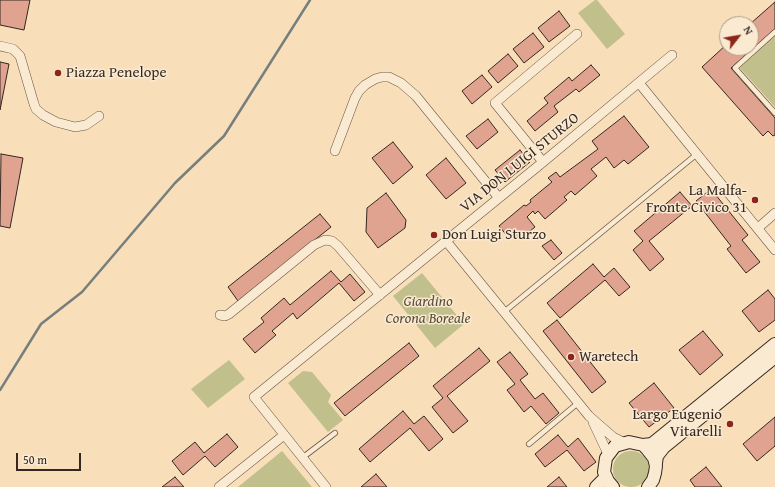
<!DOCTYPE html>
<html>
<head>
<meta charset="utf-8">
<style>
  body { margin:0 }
  #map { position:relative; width:775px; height:487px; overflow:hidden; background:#f8deb9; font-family:"Gentium Book Plus",serif }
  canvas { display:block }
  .north { position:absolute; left:719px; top:16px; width:40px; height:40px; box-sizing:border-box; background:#faead2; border:1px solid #ab9c8b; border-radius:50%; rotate:59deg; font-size:11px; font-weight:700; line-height:16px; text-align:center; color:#352820 }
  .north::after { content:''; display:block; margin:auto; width:14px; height:18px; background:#8f2418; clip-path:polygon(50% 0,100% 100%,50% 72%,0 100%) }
  .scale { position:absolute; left:16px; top:453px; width:65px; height:18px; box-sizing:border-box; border:2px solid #352820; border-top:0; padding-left:5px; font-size:12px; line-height:14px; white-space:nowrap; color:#352820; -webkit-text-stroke:3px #faead2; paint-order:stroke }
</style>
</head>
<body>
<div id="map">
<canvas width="775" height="487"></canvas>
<div class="north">N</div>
<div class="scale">50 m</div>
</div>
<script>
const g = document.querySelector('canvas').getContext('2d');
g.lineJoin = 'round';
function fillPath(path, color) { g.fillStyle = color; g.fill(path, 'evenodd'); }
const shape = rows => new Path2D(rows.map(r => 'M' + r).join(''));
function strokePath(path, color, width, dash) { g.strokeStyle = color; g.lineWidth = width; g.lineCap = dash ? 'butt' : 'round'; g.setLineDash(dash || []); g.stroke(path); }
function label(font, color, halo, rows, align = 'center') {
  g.font = font + ' "Gentium Book Plus",serif'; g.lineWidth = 3; g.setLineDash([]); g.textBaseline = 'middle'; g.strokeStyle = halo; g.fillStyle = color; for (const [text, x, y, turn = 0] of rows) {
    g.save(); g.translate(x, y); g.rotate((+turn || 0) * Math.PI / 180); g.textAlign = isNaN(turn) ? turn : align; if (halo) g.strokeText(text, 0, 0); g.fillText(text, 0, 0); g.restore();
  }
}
fillPath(shape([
  [595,0,597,0,625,34,607,49,578,13],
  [775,36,775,107,740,68],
  [422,273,464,324,435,348,393,296],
  [229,360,245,379,208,408,191,389],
  [303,371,312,372,331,395,328,402,343,420,328,432,288,383],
  [282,451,312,487,238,487],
  '613 469a18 18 0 1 1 36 0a18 18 0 1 1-36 0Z'
]), '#c1c08c');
strokePath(shape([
  [0,390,41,324,82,292,175,183,224,136,310,0]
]), '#767f7c', 2.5);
const building = shape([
  [0,0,30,0,24,30,0,25,0,0],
  [775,2,775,29,731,68,775,118,775,135,773,136,768,131,763,136,702,67,727,44,727,48,751,48,751,24,750,24,775,2],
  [559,11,570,26,549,42,538,28,559,11],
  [533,33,544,47,524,63,513,49,533,33],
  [508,54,518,66,498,83,488,71,508,54],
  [0,62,9,64,0,110,0,62],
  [591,65,600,75,579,92,576,89,554,106,558,112,535,131,527,121,548,103,544,98,569,77,572,81,591,65],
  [482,75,492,87,472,104,462,91,482,75],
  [624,116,649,147,628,164,624,160,614,168,606,157,591,169,597,176,575,195,571,191,564,197,567,200,545,219,538,211,535,214,533,211,527,217,535,227,520,239,514,232,508,237,499,226,524,205,526,206,531,202,530,200,552,182,548,178,556,172,560,177,598,149,592,141,624,116],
  [488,119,498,132,477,149,466,136,488,119],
  [393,142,413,167,393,184,372,158,393,142],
  [520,150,530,162,505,182,495,170,520,150],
  [1,154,23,158,10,228,0,226,1,154],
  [446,158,466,183,446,199,426,175,446,158],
  [711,189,748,235,742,240,760,262,746,273,727,249,731,246,696,201,711,189],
  [680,192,692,206,649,241,664,259,650,271,633,250,643,241,634,231,680,192],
  [386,193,406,220,405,228,378,248,366,232,367,208,386,193],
  [320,214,331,227,238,301,228,287,320,214],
  [551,240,562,253,554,260,542,246,551,240],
  [593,264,604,277,614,268,630,287,619,296,605,280,560,318,547,303,593,264],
  [331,271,341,282,350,274,365,292,354,301,339,283,297,319,293,313,272,331,276,335,255,353,243,339,264,322,261,318,284,298,290,305,331,271],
  [768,290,775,299,775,320,759,332,742,311,768,290],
  [557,320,606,382,592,393,543,331,557,320],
  [703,331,723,355,700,375,679,350,703,331],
  [409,343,419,356,345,416,334,403,409,343],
  [479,348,490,361,447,396,468,421,453,433,432,407,443,398,433,386,479,348],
  [510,352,528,374,520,380,535,399,543,393,559,413,546,424,531,406,524,412,507,390,515,384,497,362,510,352],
  [654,383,674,408,649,427,629,403,654,383],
  [403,411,414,424,424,416,443,439,429,451,410,428,370,462,359,449,403,411],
  [775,417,775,446,757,461,743,444,775,417],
  [227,434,238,447,215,467,205,456,183,475,172,461,195,442,204,453,227,434],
  [558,435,568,447,578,438,596,462,584,471,567,450,545,467,535,454,558,435],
  [706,467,722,487,695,487,690,480,706,467],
  [376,474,387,487,361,487,376,474],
  [175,477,184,487,162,487,175,477],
  [559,477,567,487,547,487,559,477]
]);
fillPath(building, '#dfa390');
strokePath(building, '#352820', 1);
const lane = shape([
  [775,32,735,68,775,113],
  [504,312,697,154],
  [529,444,578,403],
  [302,458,335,433]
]);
const street = shape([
  [0,46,13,49,20,56,34,104,36,109,43,115,56,122,75,127,86,125,99,116],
  [639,83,775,250],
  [335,151,355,98,359,91,365,85,375,79,382,77,389,77,401,83,416,96,499,198],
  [543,162,495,103,577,34],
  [758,228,775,213],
  [446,241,589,416,613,437,625,443],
  [220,315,225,316,229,314,314,245,325,240,332,241,338,246,380,295],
  [593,422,608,454],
  [219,487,284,435],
  [326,487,254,397,537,167,672,55]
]);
const secondary = shape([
  [643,445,652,444,775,344],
  [656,463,657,456,664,447,775,357],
  [596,487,606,477],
  [613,487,608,481,604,472,606,458,615,446,629,442,643,445,647,449,654,458,656,466,655,473,653,480,648,487]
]);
strokePath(lane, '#665646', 6);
strokePath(street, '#665646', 10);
strokePath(secondary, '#352820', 14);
strokePath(lane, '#faead2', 4.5);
strokePath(street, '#faead2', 9);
strokePath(secondary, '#faead2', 12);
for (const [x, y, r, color] of [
  [58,73,4,"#8f2418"],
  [755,200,4,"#8f2418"],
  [434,235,4,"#8f2418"],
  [571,357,4,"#8f2418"],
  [730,424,4,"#8f2418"]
]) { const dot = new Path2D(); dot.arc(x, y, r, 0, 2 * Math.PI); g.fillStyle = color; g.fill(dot); strokePath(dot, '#faead2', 1.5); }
label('15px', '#352820', '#faead2', [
  ["Piazza Penelope",66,73],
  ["La Malfa-",747,191,"right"],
  ["Fronte Civico 31",747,208,"right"],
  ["Don Luigi Sturzo",442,235],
  ["Waretech",579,357],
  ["Largo Eugenio",722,415,"right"],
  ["Vitarelli",722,432,"right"]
], 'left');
label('15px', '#352820', '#faead2', [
  ["VIA DON LUIGI STURZO",520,163,-39]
]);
label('italic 15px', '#584e3b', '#faead2', [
  ["Giardino",428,302],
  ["Corona Boreale",428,319]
]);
</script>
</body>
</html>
